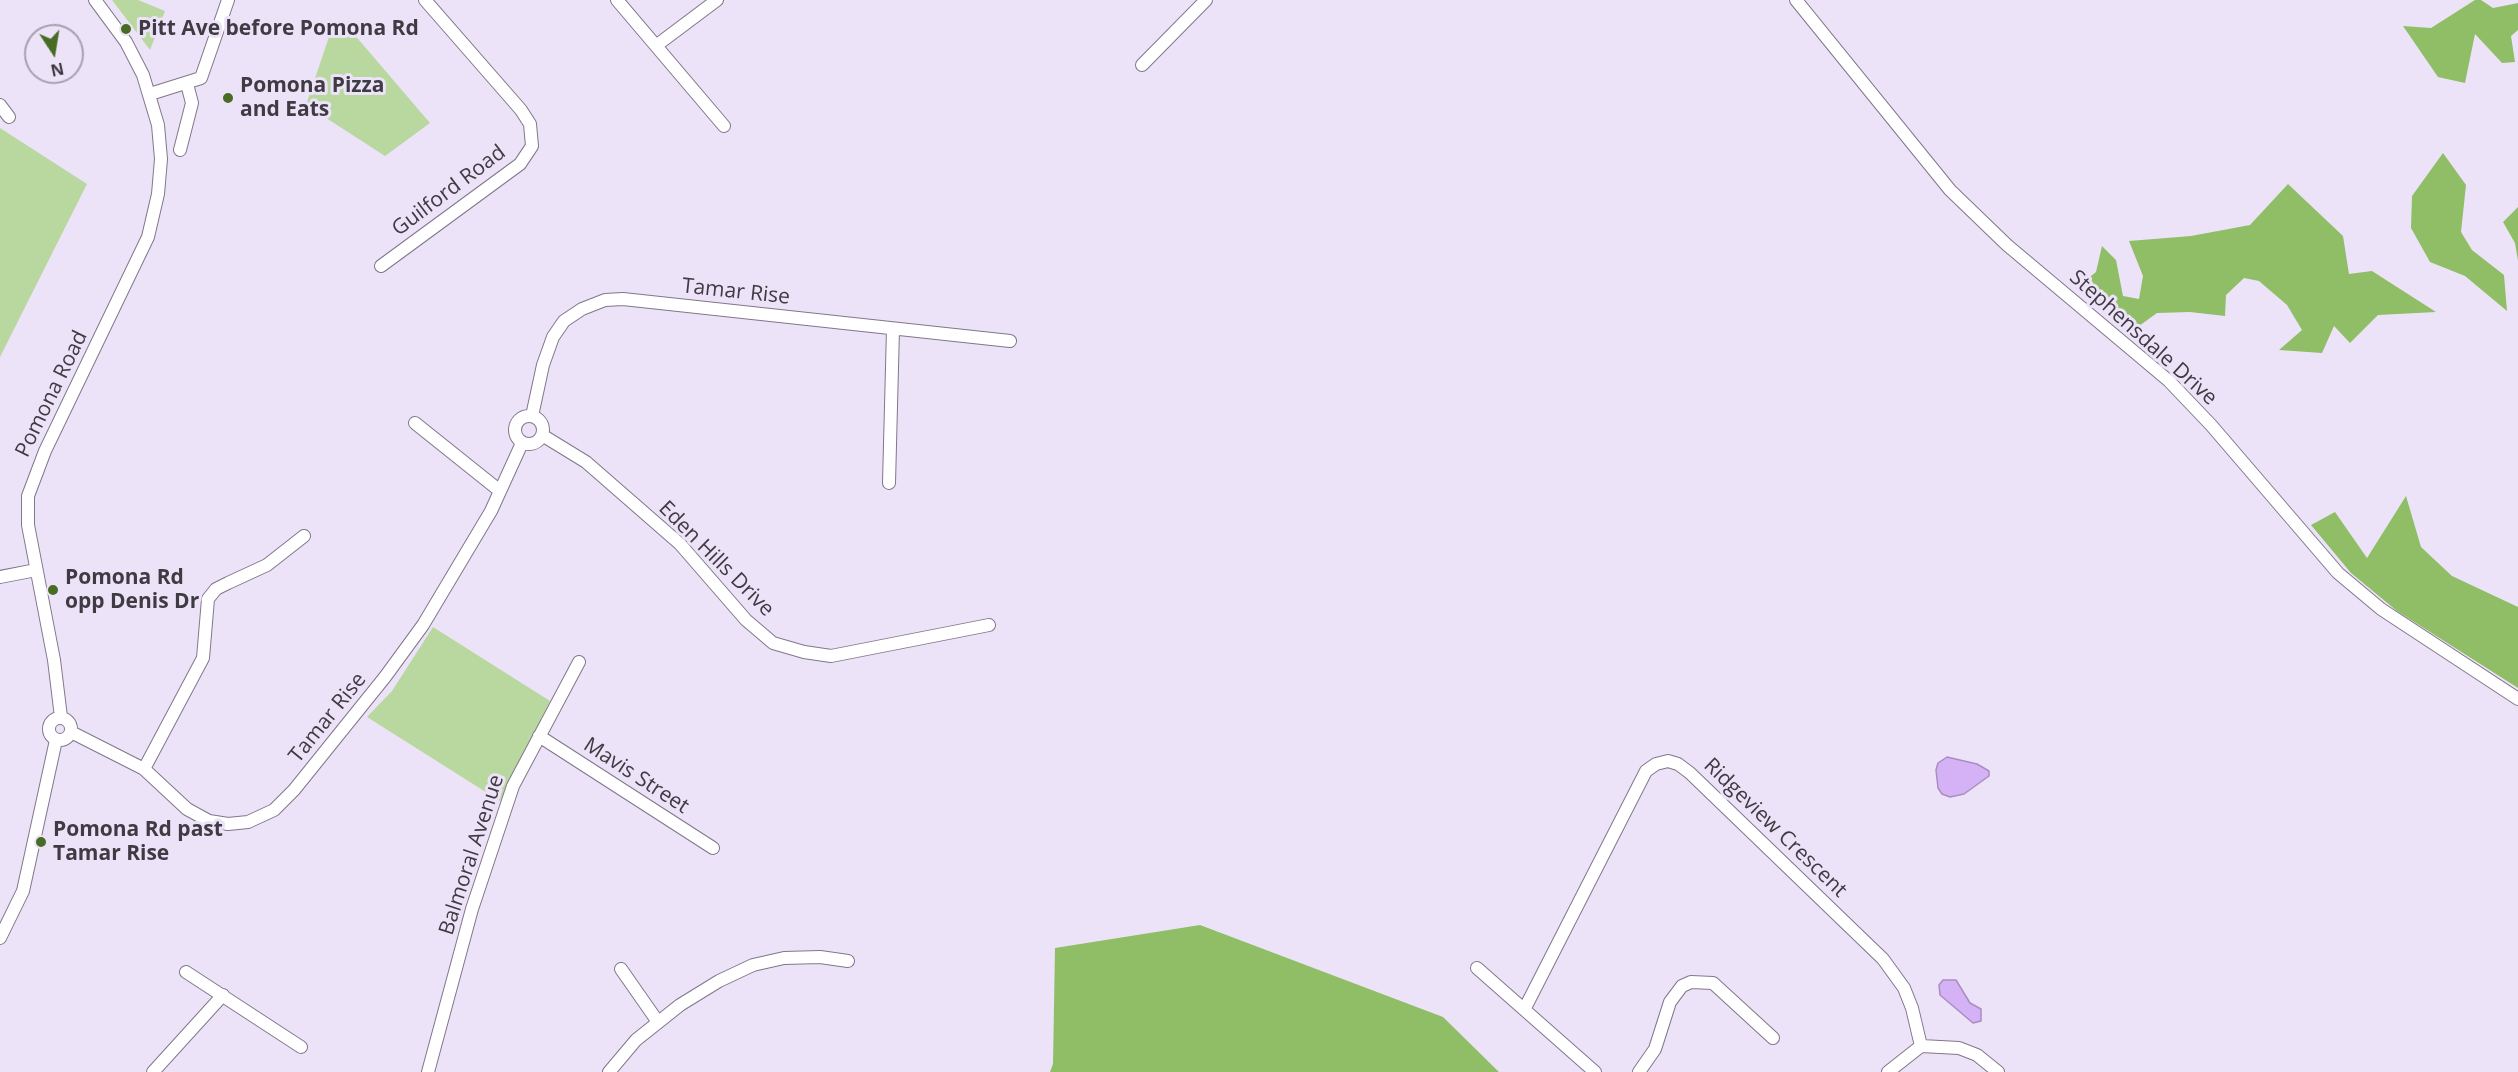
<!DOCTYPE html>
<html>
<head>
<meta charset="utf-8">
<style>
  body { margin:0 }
  #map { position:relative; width:2518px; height:1072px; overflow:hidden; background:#ede3f8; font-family:"Open Sans",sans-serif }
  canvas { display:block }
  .north { position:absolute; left:24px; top:24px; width:60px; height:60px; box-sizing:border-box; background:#ede3f8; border:2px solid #a7a0b0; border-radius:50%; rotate:168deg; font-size:16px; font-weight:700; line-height:24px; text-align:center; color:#3f3b43 }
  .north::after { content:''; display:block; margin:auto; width:21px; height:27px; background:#496c25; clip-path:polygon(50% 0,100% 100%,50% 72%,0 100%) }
</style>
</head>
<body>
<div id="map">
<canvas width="2518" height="1072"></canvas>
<div class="north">N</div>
</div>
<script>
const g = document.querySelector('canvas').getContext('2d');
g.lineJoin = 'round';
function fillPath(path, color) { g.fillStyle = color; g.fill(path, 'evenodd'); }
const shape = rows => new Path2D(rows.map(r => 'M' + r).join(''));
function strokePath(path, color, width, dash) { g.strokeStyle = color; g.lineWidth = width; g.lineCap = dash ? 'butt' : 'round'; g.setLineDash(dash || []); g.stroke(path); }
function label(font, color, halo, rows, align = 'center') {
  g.font = font + ' "Open Sans",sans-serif'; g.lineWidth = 6; g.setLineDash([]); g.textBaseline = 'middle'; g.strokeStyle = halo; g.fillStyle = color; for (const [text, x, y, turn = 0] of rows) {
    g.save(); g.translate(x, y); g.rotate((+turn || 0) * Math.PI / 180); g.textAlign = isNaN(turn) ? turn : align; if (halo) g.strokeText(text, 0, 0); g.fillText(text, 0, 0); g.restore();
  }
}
fillPath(shape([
  [112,0,138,0,165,11,150,50],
  [334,22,347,26,430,123,385,156,306,105],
  [0,128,87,184,0,357],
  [433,627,550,701,500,801,367,717,392,691]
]), '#b8d89f');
fillPath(shape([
  [2475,0,2481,0,2493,8,2518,3,2518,30,2511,36,2515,62,2502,63,2475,34,2465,83,2438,77,2403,26,2431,28],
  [2443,153,2466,185,2461,232,2472,250,2504,275,2507,311,2465,276,2430,262,2411,228,2412,196],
  [2288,184,2343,236,2349,274,2372,271,2436,312,2378,315,2350,343,2334,326,2322,353,2279,350,2302,330,2287,305,2259,281,2244,278,2226,295,2225,316,2190,312,2157,313,2128,334,2076,288,2096,272,2102,246,2116,260,2123,296,2139,299,2143,276,2129,241,2191,236,2250,225],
  [2518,207,2518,261,2515,243,2503,222],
  [2406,496,2421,547,2452,576,2518,607,2518,688,2397,611,2351,573,2311,525,2335,512,2367,558],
  [1200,925,1443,1017,1499,1072,1050,1072,1053,1064,1055,948]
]), '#8fbe66');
const water = shape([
  [1947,757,1977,764,1989,771,1989,776,1964,794,1950,797,1942,794,1938,788,1936,770,1938,763,1947,757],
  [1943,980,1956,980,1970,1003,1981,1009,1981,1021,1973,1023,1940,995,1939,985,1943,980]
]);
fillPath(water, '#d5b1f6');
strokePath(water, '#a88ec0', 1.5);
const minor = shape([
  [617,0,724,126],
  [1796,0,1950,190,2007,245,2169,381,2211,425,2338,573,2381,609,2518,699],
  [657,45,717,0],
  [1142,65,1206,0],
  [150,94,201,78,228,0],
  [0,105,9,117],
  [180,150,192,103,187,84],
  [381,266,520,164,532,146,530,124,521,110,425,0],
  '515 430a14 14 0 1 1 28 0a14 14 0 1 1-28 0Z',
  [532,416,543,365,553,337,564,321,582,309,605,300,623,299,1010,341],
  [415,423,500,491],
  [542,435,586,462,680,544,746,620,773,643,804,652,831,656,989,625],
  [889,483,893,329],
  [0,577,36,570],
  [61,717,54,660,28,525,28,496,45,451,148,237,158,194,161,159,158,125,143,75,126,42,95,0],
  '49 729a11 11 0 1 1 22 0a11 11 0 1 1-22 0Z',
  [71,732,144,769,187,809,209,821,228,824,248,822,274,810,294,790,385,677,423,625,491,511,522,443],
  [539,736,713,848],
  [144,769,203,658,208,599,216,589,228,583,267,565,304,536],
  [0,938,23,891,56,740],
  [1477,968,1595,1072],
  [621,969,658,1022],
  [186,972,301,1047],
  [1525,1008,1646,771,1656,764,1668,761,1678,764,1690,773,1883,959,1904,988,1912,1008,1921,1046],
  [1921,1046,1959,1048,1977,1055,1998,1072],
  [153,1072,223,995],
  [428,1072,472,909,513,786,579,662],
  [609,1072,636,1040,680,1005,719,981,753,965,784,958,820,957,848,961],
  [1639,1072,1655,1049,1670,1002,1682,986,1691,982,1713,983,1773,1038],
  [1888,1072,1921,1046]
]);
strokePath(minor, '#80778a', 14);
strokePath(minor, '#fff', 12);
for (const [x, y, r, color] of [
  [126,29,6,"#496c25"],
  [228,98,6,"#496c25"],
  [53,590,6,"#496c25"],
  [41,842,6,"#496c25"]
]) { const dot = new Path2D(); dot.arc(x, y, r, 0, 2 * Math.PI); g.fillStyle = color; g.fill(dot); strokePath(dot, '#ede3f8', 2); }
label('bold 21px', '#3f3b43', '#ede3f8', [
  ["Pitt Ave before Pomona Rd",138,29],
  ["Pomona Pizza",240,86],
  ["and Eats",240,110],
  ["Pomona Rd",65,578],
  ["opp Denis Dr",65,602],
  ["Pomona Rd past",53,830],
  ["Tamar Rise",53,854]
], 'left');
label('21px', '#3f3b43', '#ede3f8', [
  ["Guilford Road",449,191,-37],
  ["Tamar Rise",736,292,6],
  ["Stephensdale Drive",2143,338,42],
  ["Pomona Road",52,394,-64],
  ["Eden Hills Drive",716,559,45],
  ["Tamar Rise",328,718,-51],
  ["Mavis Street",636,776,33],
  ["Ridgeview Crescent",1775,828,44],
  ["Balmoral Avenue",472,855,-72]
]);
</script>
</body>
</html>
